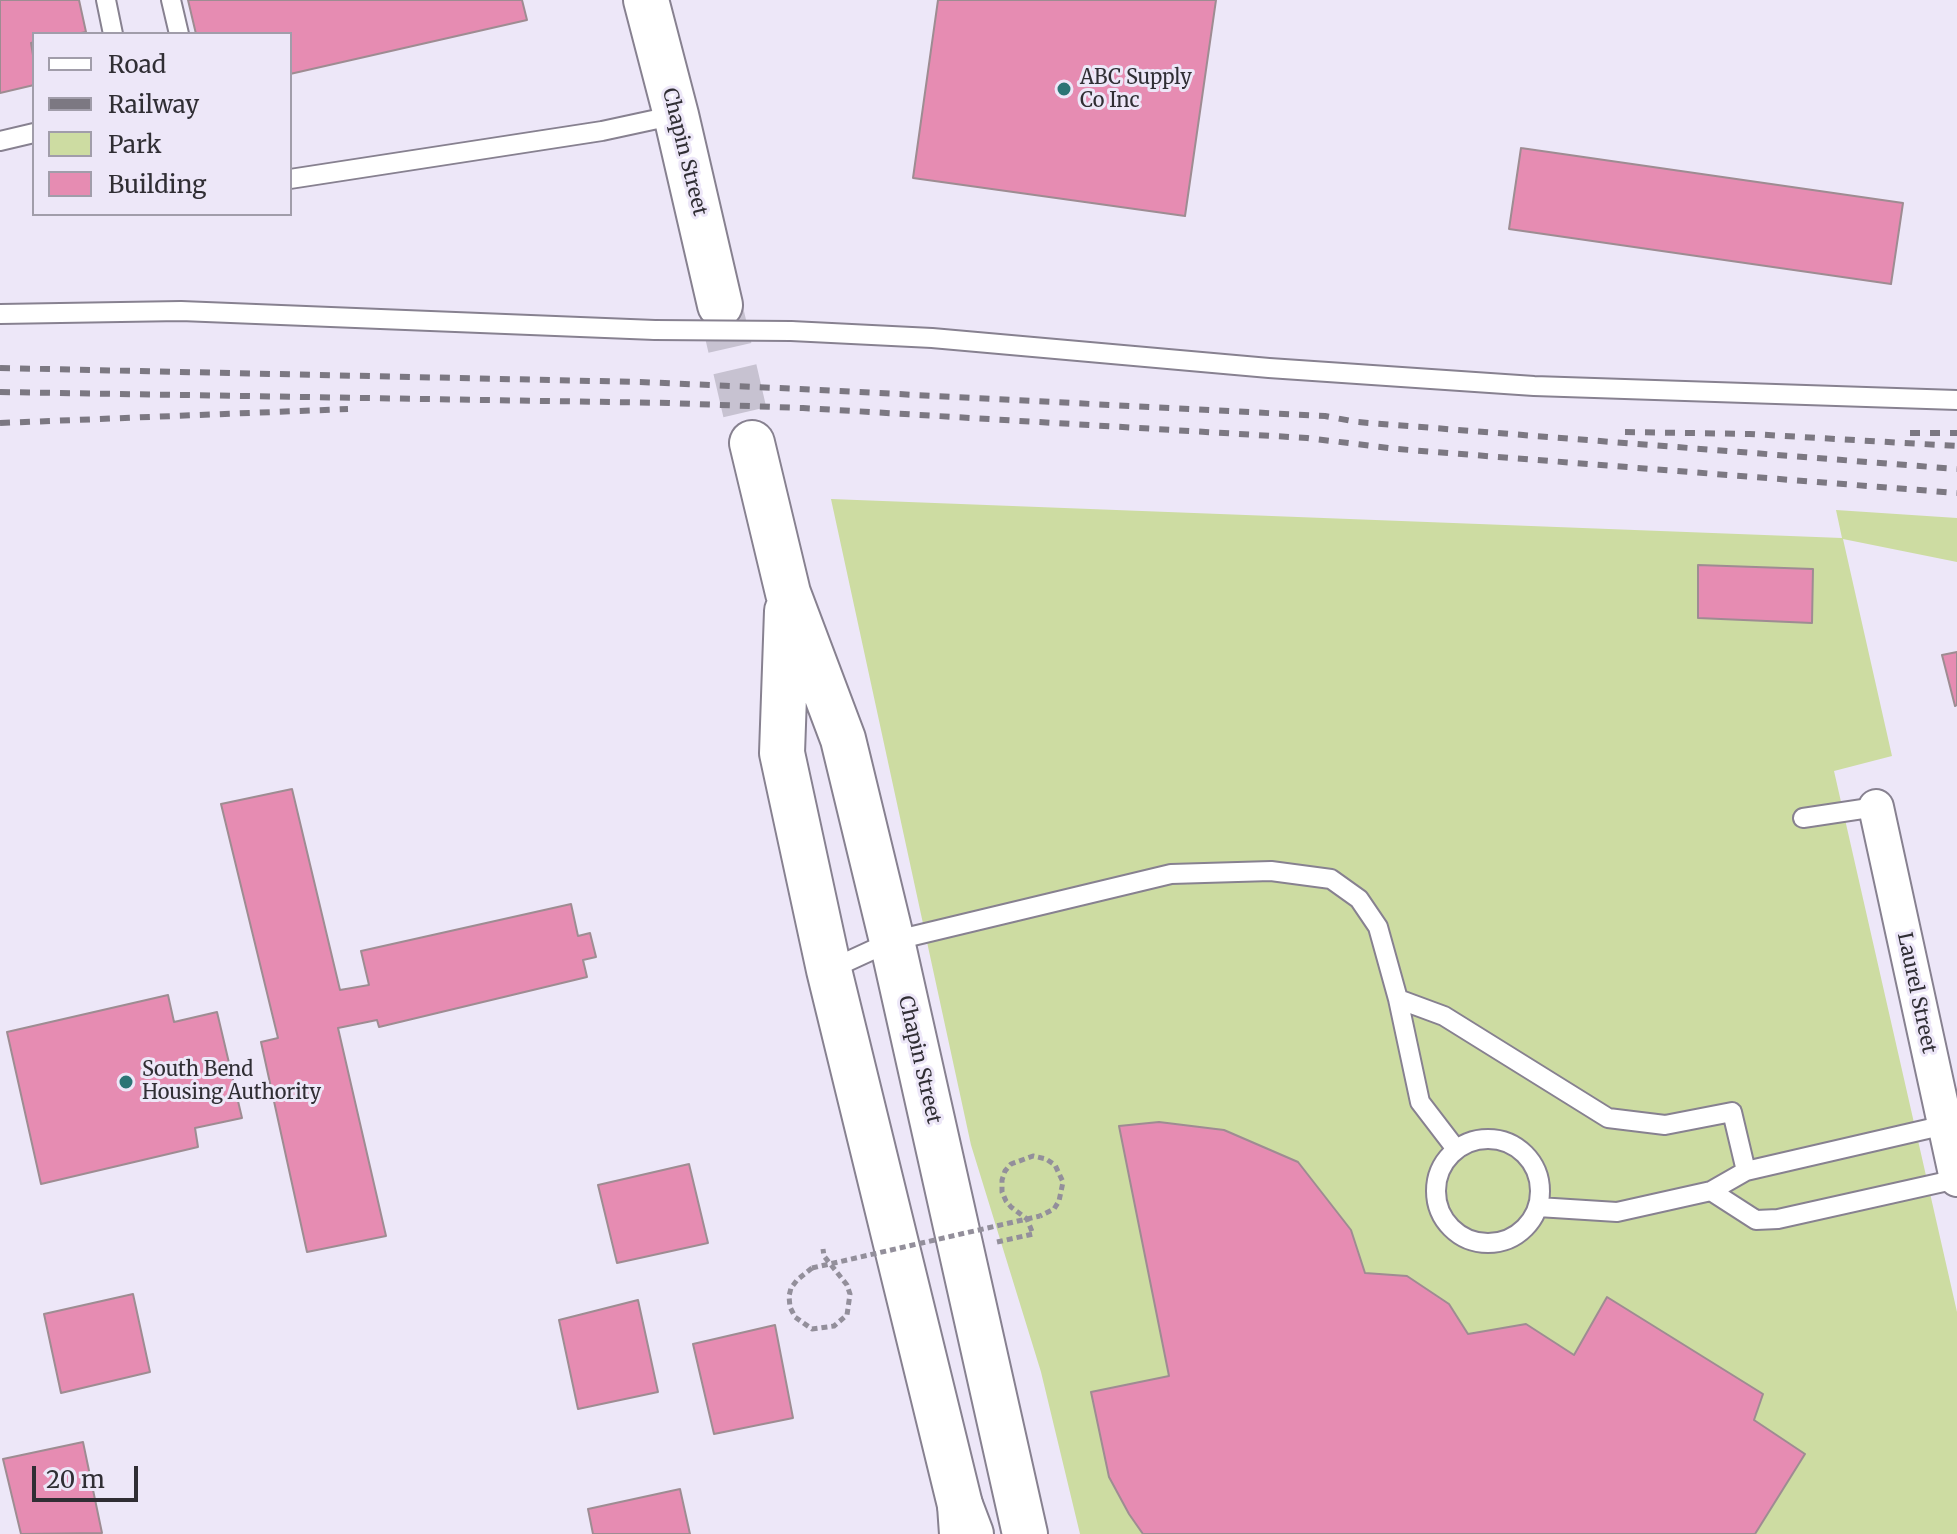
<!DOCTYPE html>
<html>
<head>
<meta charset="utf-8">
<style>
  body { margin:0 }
  #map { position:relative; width:1957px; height:1534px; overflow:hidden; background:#ede7f8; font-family:Merriweather,serif }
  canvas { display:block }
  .legend { position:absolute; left:32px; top:32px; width:260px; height:184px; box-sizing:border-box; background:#ede7f8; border:2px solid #a19daa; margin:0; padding:10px 14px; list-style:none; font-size:24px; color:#302e34 }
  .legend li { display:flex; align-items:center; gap:16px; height:40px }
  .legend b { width:40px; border:2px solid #a19daa }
  .scale { position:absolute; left:32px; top:1466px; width:106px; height:36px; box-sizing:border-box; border:4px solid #302e34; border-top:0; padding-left:10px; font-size:24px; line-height:28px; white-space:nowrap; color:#302e34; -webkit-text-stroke:6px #ede7f8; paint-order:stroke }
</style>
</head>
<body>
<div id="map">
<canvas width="1957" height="1534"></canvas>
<ul class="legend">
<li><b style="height:10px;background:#fff"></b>Road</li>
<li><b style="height:10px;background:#7c7882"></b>Railway</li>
<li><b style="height:22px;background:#cddca2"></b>Park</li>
<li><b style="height:22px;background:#e68cb2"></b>Building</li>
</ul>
<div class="scale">20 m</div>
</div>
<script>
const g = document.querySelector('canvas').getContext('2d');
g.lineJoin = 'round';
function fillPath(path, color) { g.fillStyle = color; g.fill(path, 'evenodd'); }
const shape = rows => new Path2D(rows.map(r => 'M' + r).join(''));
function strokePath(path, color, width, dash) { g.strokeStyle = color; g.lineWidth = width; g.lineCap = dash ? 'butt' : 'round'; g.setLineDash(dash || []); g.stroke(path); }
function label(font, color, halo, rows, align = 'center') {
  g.font = font + ' Merriweather,serif'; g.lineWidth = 6; g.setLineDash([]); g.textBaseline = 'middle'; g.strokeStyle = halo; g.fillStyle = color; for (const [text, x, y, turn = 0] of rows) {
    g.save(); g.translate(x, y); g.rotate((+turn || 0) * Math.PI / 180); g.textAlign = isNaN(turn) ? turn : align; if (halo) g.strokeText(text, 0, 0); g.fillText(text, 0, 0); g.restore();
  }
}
fillPath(shape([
  [831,499,1842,538,1836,510,1957,518,1957,562,1843,539,1892,756,1834,771,1957,1312,1957,1534,1080,1534,1041,1372,971,1145]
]), '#cddca2');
const building = shape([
  [0,0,79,0,86,32,76,34,34,34,34,42,31,43,34,61,34,85,0,93,0,0],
  [188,0,522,0,527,20,290,74,290,34,196,34,188,0],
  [938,0,1216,0,1185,216,913,178,938,0],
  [1521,148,1903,203,1891,284,1509,229,1521,148],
  [1698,565,1813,569,1812,623,1698,618,1698,565],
  [1957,652,1957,705,1955,706,1942,655,1957,652],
  [292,789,340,990,369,985,361,951,571,904,578,936,590,933,596,957,583,960,587,977,379,1027,377,1020,338,1028,386,1236,307,1252,261,1042,278,1038,221,804,292,789],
  [168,995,174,1022,217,1012,242,1118,195,1128,198,1147,41,1184,7,1032,168,995],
  [1159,1122,1224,1130,1298,1162,1351,1230,1365,1273,1407,1276,1449,1304,1468,1334,1526,1324,1574,1355,1607,1297,1763,1394,1754,1420,1805,1454,1755,1534,1143,1534,1129,1514,1109,1477,1091,1392,1169,1376,1119,1126,1159,1122],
  [689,1164,708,1243,617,1263,598,1185,689,1164],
  [133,1294,150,1372,61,1393,44,1314,133,1294],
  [638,1300,658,1392,578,1409,559,1320,638,1300],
  [775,1325,793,1418,714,1434,693,1344,775,1325],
  [83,1442,102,1533,21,1534,3,1459,83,1442],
  [680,1489,690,1534,593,1534,588,1509,680,1489]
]);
fillPath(building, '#e68cb2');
strokePath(building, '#9e8c92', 2);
strokePath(shape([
  [720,305,752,443]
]), '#c7c2d1', 44, [44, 22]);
const lane = shape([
  [106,0,113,34],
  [171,0,179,34],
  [0,141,34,133],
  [290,179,602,131,676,115],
  [0,314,181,311,655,330],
  [791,331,932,338,1269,368,1534,386,1957,400],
  [1803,818,1876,807],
  [829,970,892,941,1171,874,1271,871,1331,879,1359,899,1378,927,1398,999,1444,1016,1608,1118,1665,1125,1732,1112,1746,1171],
  [1398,999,1420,1102,1456,1149],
  '1436 1191a52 52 0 1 1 104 0a52 52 0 1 1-104 0Z',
  [1711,1191,1756,1220,1778,1219,1957,1179],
  [1538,1207,1617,1212,1711,1191,1746,1171,1945,1125]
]);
const street = shape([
  [1876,807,1957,1179]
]);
const secondary = shape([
  [646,0,676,115,720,305],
  [752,443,788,593,843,739,892,941,1025,1534],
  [787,611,782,753,829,970,960,1505,971,1534]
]);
const primary = shape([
  [960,1505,962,1534]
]);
strokePath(lane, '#878190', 22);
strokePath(street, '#878190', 38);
strokePath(secondary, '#878190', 48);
strokePath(primary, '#878190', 48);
strokePath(shape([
  [997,1242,1033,1234,1027,1219,1011,1207,1006,1201,1002,1192,1002,1180,1005,1171,1011,1164,1033,1156,1046,1159,1055,1165,1063,1182,1059,1201,1054,1209,1040,1216],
  [812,1268,797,1280,791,1288,789,1296,790,1307,795,1317,812,1329,834,1326,847,1315,850,1294,847,1285,824,1256,823,1249]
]), '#938f9b', 5, [6, 4]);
strokePath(lane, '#fff', 18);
strokePath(street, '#fff', 34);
strokePath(secondary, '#fff', 44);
strokePath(primary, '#fff', 44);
strokePath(shape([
  [0,368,640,382,800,389,1325,416,1357,422,1957,469],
  [0,392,669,403,803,408,1307,438,1397,449,1957,493],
  [0,423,348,409],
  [1625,432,1750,434,1957,446],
  [1910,433,1957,433]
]), '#7c7882', 6, [10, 10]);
const laneBridge = shape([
  [655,330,791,331]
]);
strokePath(laneBridge, '#878190', 22, []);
strokePath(shape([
  [812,1268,1040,1216]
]), '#938f9b', 5, [6, 4]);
strokePath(laneBridge, '#fff', 18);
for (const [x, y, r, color] of [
  [1064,89,8,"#2b7575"],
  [126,1082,8,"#2b7575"]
]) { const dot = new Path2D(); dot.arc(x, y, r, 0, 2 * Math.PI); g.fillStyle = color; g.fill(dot); strokePath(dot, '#ede7f8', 3); }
label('20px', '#302e34', '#ede7f8', [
  ["ABC Supply",1080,78],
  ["Co Inc",1080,101],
  ["South Bend",142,1070],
  ["Housing Authority",142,1093]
], 'left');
label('20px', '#302e34', '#ede7f8', [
  ["Chapin Street",684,152,76],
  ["Laurel Street",1916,993,78],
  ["Chapin Street",919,1060,77]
]);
</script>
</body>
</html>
